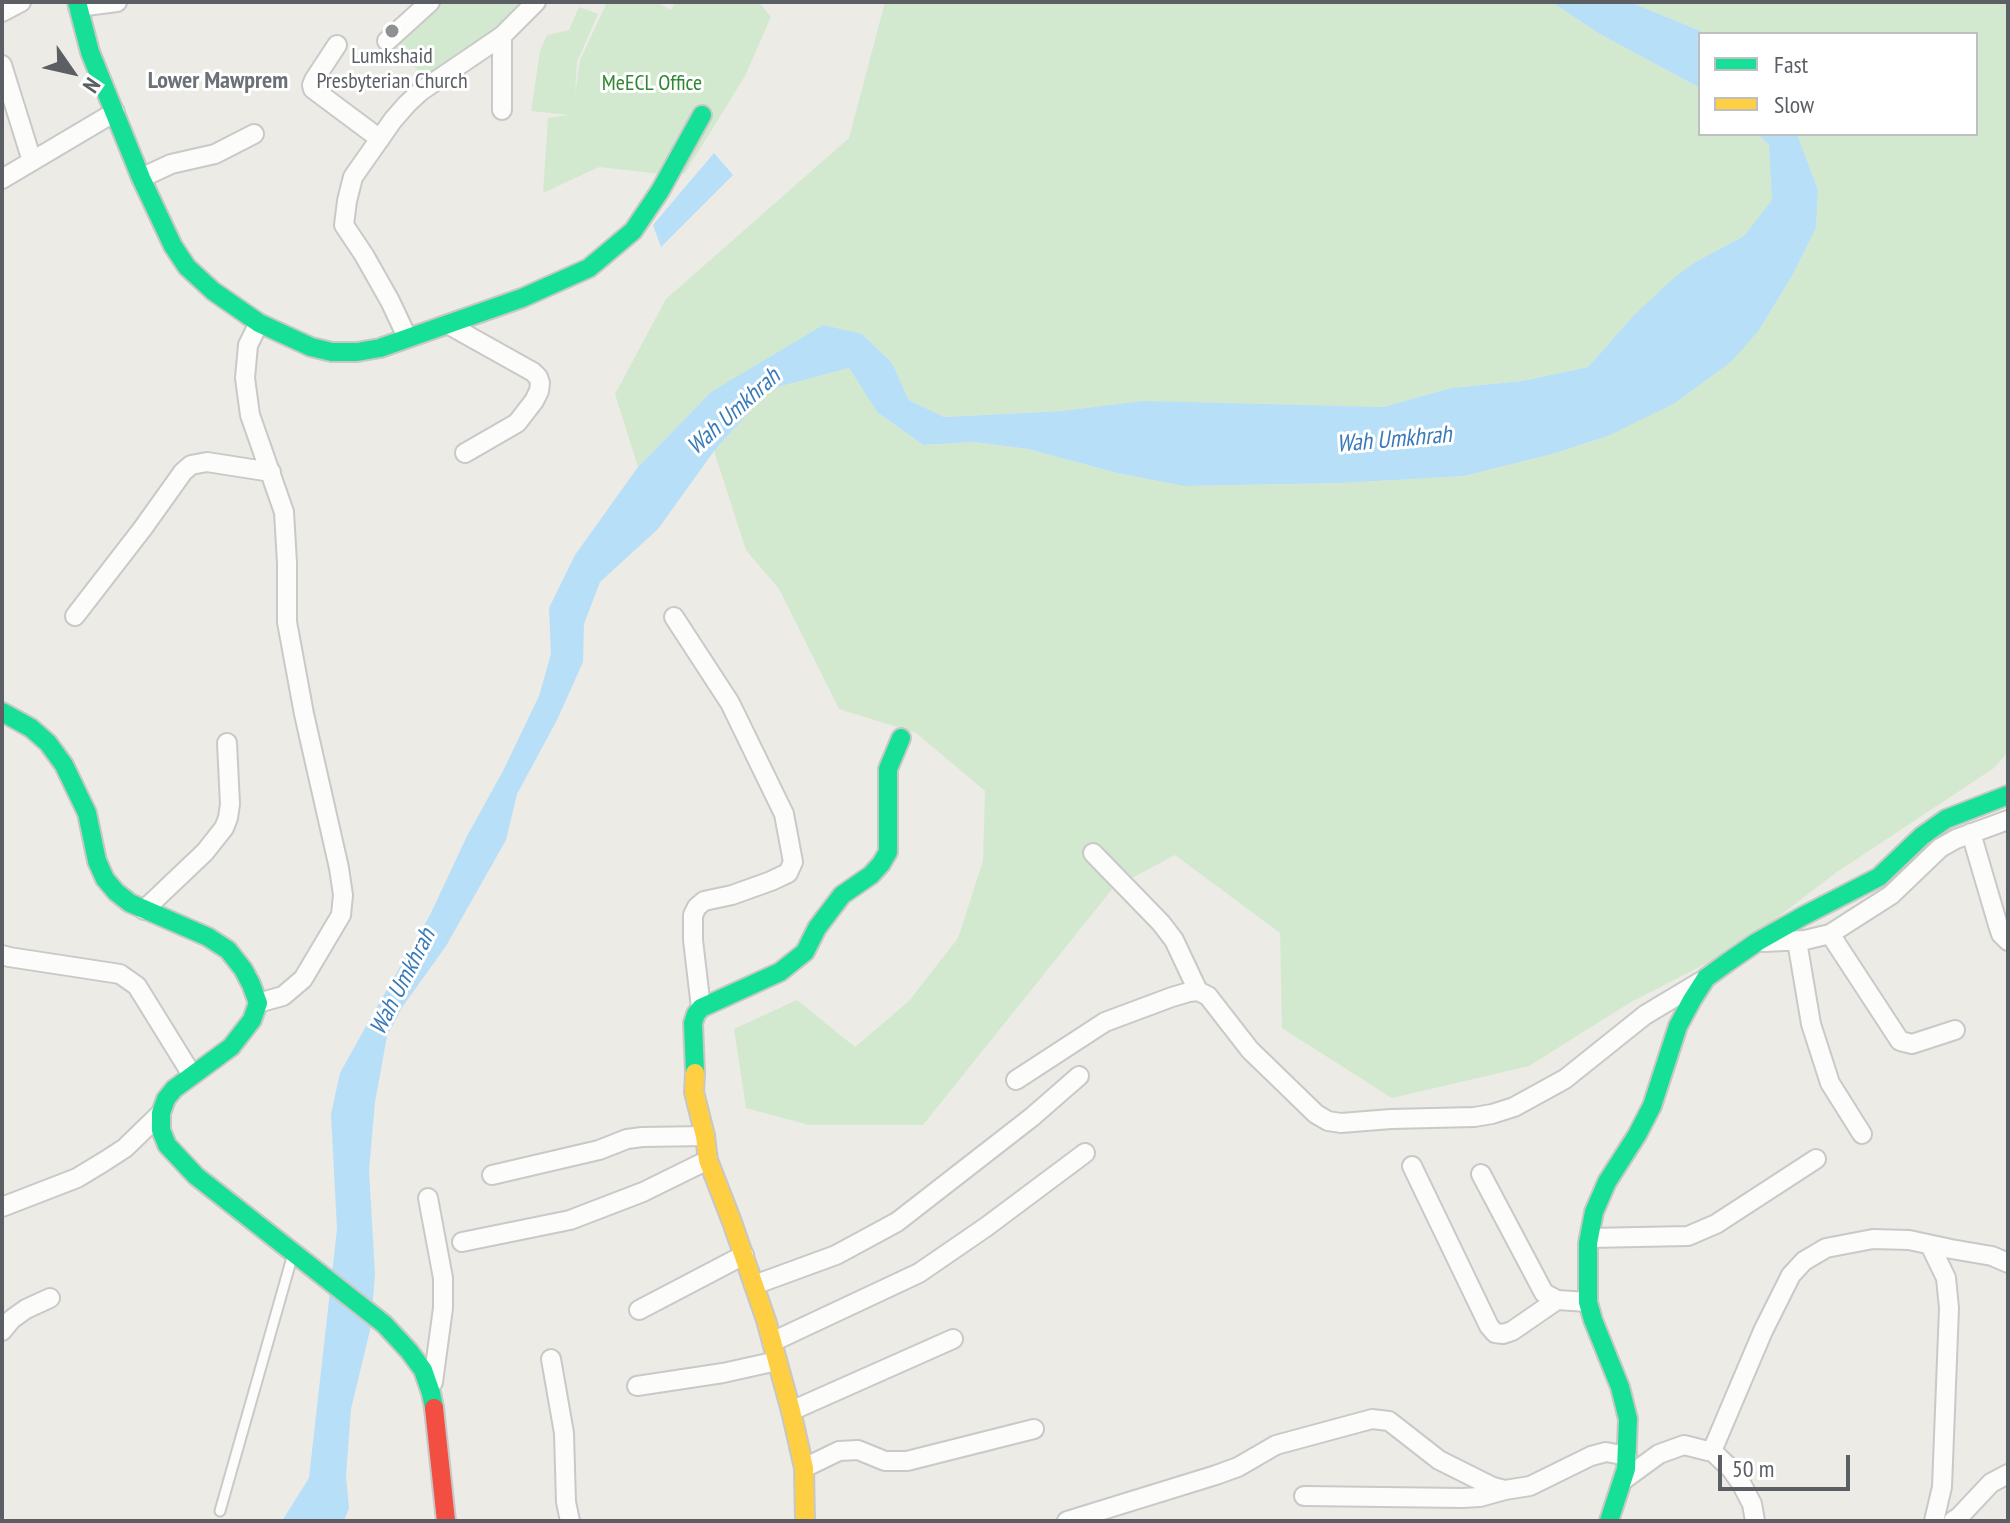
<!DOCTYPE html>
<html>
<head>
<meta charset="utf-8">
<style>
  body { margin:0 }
  #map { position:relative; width:2010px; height:1523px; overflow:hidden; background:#ecebe6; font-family:"PT Sans Narrow",sans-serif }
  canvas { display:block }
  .frame { position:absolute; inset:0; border:4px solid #5b5f64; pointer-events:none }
  .legend { position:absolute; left:1698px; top:32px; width:280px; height:104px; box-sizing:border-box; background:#fff; border:2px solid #bdbfc1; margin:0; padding:10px 14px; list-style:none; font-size:24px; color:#5b5f64 }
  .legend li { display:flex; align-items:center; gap:16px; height:40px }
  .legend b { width:40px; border:2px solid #bdbfc1 }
  .north { position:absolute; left:32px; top:32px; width:80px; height:80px; -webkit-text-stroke:6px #fff; paint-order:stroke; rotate:124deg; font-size:22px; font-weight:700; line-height:32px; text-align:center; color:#5b5f64 }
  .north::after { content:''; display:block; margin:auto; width:28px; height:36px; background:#5b5f64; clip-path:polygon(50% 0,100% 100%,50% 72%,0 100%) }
  .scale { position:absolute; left:1718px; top:1455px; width:132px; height:36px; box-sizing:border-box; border:4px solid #5b5f64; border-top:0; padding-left:10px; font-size:24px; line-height:28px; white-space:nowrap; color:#5b5f64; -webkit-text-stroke:6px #fff; paint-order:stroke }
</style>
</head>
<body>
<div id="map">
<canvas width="2010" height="1523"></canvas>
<div class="frame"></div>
<ul class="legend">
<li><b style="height:10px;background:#16e098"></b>Fast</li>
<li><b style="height:10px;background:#ffcf43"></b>Slow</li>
</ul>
<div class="north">N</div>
<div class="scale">50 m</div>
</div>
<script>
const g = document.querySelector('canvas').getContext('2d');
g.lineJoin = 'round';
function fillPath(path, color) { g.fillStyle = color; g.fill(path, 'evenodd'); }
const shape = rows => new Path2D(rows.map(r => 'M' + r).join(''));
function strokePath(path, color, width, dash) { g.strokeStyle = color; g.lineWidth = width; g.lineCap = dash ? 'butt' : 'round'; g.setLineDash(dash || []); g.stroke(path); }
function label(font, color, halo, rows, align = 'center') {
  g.font = font + ' "PT Sans Narrow",sans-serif'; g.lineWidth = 6; g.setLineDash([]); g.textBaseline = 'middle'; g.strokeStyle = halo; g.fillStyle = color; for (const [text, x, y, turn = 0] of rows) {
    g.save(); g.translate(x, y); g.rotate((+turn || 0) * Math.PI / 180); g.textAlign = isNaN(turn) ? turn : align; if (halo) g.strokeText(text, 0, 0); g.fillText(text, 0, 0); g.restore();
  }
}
fillPath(shape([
  [436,2,535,2,435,86,390,44],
  [607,2,656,2,671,10,675,2,759,2,771,17,745,76,685,173,660,174,599,167,543,193,548,118,568,115,531,111,540,51,547,35,569,30,579,7,598,14,577,62,575,95,580,60],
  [885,2,1552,2,1598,33,1700,88,1700,134,1758,134,1769,145,1773,200,1744,236,1697,261,1634,315,1588,367,1522,381,1451,388,1383,407,1295,406,1062,411,944,417,909,400,892,363,862,334,711,392,638,467,615,394,666,299,849,138],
  [1630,2,2008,2,2008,752,1994,768,1834,874,1741,946,1631,1002,1529,1066,1392,1098,1282,1028,1280,933,1175,855,1113,888,923,1125,809,1125,746,1108,734,1029,797,1000,855,1047,909,1001,958,938,983,861,985,791,916,733,839,709,779,589,746,550,714,451,770,389,849,368,877,412,923,445,974,442,1028,449,1117,473,1184,486,1343,483,1464,476,1552,454,1608,436,1759,330,1792,276,1816,228,1818,190,1797,134,1976,134,1976,34,1708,34]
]), '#d3e9cf');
fillPath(shape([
  [1552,2,1630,2,1708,34,1700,34,1700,88,1598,33],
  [1758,134,1797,134,1818,190,1816,228,1792,276,1759,330,1732,361,1675,403,1608,436,1552,454,1464,476,1343,483,1184,486,1117,473,1028,449,974,442,923,445,877,412,849,368,770,389,714,451,658,529,600,582,584,624,583,662,557,720,517,794,506,840,446,946,403,1006,387,1036,375,1102,369,1170,375,1274,371,1326,351,1409,346,1475,349,1508,344,1521,282,1521,309,1478,337,1229,331,1114,340,1073,374,1012,430,915,467,836,503,771,539,696,551,654,549,608,575,555,638,467,711,392,823,325,862,334,892,363,909,400,944,417,1062,411,1143,401,1383,407,1451,388,1522,381,1588,367,1634,315,1675,277,1697,261,1744,236,1772,200,1769,145],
  [714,153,733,175,661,247,653,225]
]), '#b8dff8');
const lane = shape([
  [220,1511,291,1261]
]);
const street = shape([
  [78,7,117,2],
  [2,12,21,2],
  [502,36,536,2],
  [387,41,430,2],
  [337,45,314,80,312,85,313,89,380,139],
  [2,65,32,161],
  [141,178,171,164,215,154,254,134],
  [2,179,115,112],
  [449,325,533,372,538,377,540,383,539,391,534,401,517,423,465,453],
  [407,337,390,301,364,255,344,225,347,201,353,177,393,120,407,104,421,91,502,36,502,110],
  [75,616,143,528,183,472,191,465,207,462,271,472],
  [674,617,730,703,784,814,793,862,788,873,771,881,732,895,704,901,697,907,693,915,693,940,701,1008],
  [1971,833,1998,925,2001,934,2008,941],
  [1093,853,1161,923,1174,940,1198,991],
  [144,910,205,852,224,828,228,818,230,804,227,743],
  [1830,934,1900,1041,1912,1044,1955,1030],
  [1797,941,1811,1024,1830,1083,1862,1134],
  [1764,942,1805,940,1830,934,1891,895,1940,848,1956,839,2008,820],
  [2,955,9,957,120,974,137,986,192,1075],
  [258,1003,283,996,303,979,341,915,343,895,339,868,304,714,287,622,287,563,284,512,250,415,245,378,248,345,259,323],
  [1016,1080,1105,1022,1172,997,1189,992,1198,991,1208,996,1250,1050,1316,1114,1328,1121,1341,1123,1391,1119,1474,1117,1492,1114,1514,1107,1565,1079,1645,1015,1700,982],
  [1412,1166,1489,1326,1495,1333,1503,1334,1512,1331,1557,1300],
  [1481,1174,1544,1293,1557,1300,1588,1302],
  [492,1175,599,1150,627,1139,642,1137,705,1136],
  [428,1198,443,1278,443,1308,433,1382],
  [2,1207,77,1178,105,1161,125,1148,161,1113],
  [1589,1238,1688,1236,1716,1224,1816,1159],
  [462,1242,570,1220,643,1192,708,1160],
  [1930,1245,1946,1278,1949,1308,1942,1487,1934,1521],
  [754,1285,836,1255,897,1222,1032,1117,1079,1076],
  [639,1310,744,1255],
  [2,1331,12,1319,26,1309,50,1298],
  [772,1342,919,1273,986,1227,1085,1153],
  [551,1359,564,1433,566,1502,570,1521],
  [637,1386,723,1373,777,1361],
  [791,1411,953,1339],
  [1712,1451,1763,1331,1791,1275,1804,1261,1826,1248,1873,1239,1909,1240,1951,1249,1992,1256,2008,1263],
  [804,1468,839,1451,858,1450,885,1461,907,1461,1034,1429],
  [1622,1481,1659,1454,1684,1445,1708,1451,1712,1451,1731,1469,1741,1483,1752,1504,1755,1521],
  [1304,1496,1462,1498,1480,1497,1505,1490],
  [1067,1521,1216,1475,1238,1467,1276,1445,1372,1419,1389,1421,1439,1460,1493,1487,1505,1490,1530,1486,1591,1456,1606,1452,1627,1456],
  [1953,1521,1959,1517,1991,1483,2008,1474]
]);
const fast = shape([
  [77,2,90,52,141,178,173,246,187,267,213,291,259,323,311,347,332,352,357,352,380,348,522,298,589,268,633,231,660,191,702,115],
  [2,712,31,728,48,743,64,765,87,813,97,861,105,879,116,892,130,903,208,937,228,950,243,969,251,984,258,1003,252,1020,231,1047,174,1089,166,1099,161,1113,161,1130,167,1145,196,1176,384,1324,409,1351,423,1370,431,1393,434,1408],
  [695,1073,693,1023,696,1014,701,1008,780,972,805,952,817,928,842,895,871,875,881,864,888,852,888,769,901,738],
  [1609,1521,1626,1469,1628,1419,1620,1387,1593,1320,1588,1302,1588,1243,1594,1212,1607,1182,1637,1135,1652,1106,1678,1026,1692,1000,1706,978,1728,962,1757,942,1803,916,1879,877,1922,836,1946,819,2008,795]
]);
const slow = shape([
  [695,1073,694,1092,705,1136,708,1160,732,1222,766,1320,791,1411,804,1468,805,1521]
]);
const jam = shape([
  [434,1408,446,1521]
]);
strokePath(lane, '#c8c9c8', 13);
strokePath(street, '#c8c9c8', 22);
strokePath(fast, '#c7c8c6', 22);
strokePath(slow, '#c7c8c6', 22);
strokePath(jam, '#c7c8c6', 22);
strokePath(lane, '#fcfcfb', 9);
strokePath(street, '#fcfcfb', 18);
strokePath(fast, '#16e098', 18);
strokePath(slow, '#ffcf43', 18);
strokePath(jam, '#f24e42', 18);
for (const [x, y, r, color] of [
  [392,31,8,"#8e9092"]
]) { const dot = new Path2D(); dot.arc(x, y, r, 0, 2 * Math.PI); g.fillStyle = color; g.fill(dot); strokePath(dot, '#fff', 3); }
label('22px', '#5b5f64', '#fff', [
  ["Lumkshaid",392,57],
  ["Presbyterian Church",392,82]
]);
label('22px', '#2f8731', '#fff', [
  ["MeECL Office",652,84]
]);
label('bold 24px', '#6c7177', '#fff', [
  ["Lower Mawprem",218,81]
]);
label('italic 24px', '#397ab8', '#fff', [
  ["Wah Umkhrah",734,412,-42],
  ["Wah Umkhrah",1394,440,-5],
  ["Wah Umkhrah",403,982,-63]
]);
</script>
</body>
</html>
